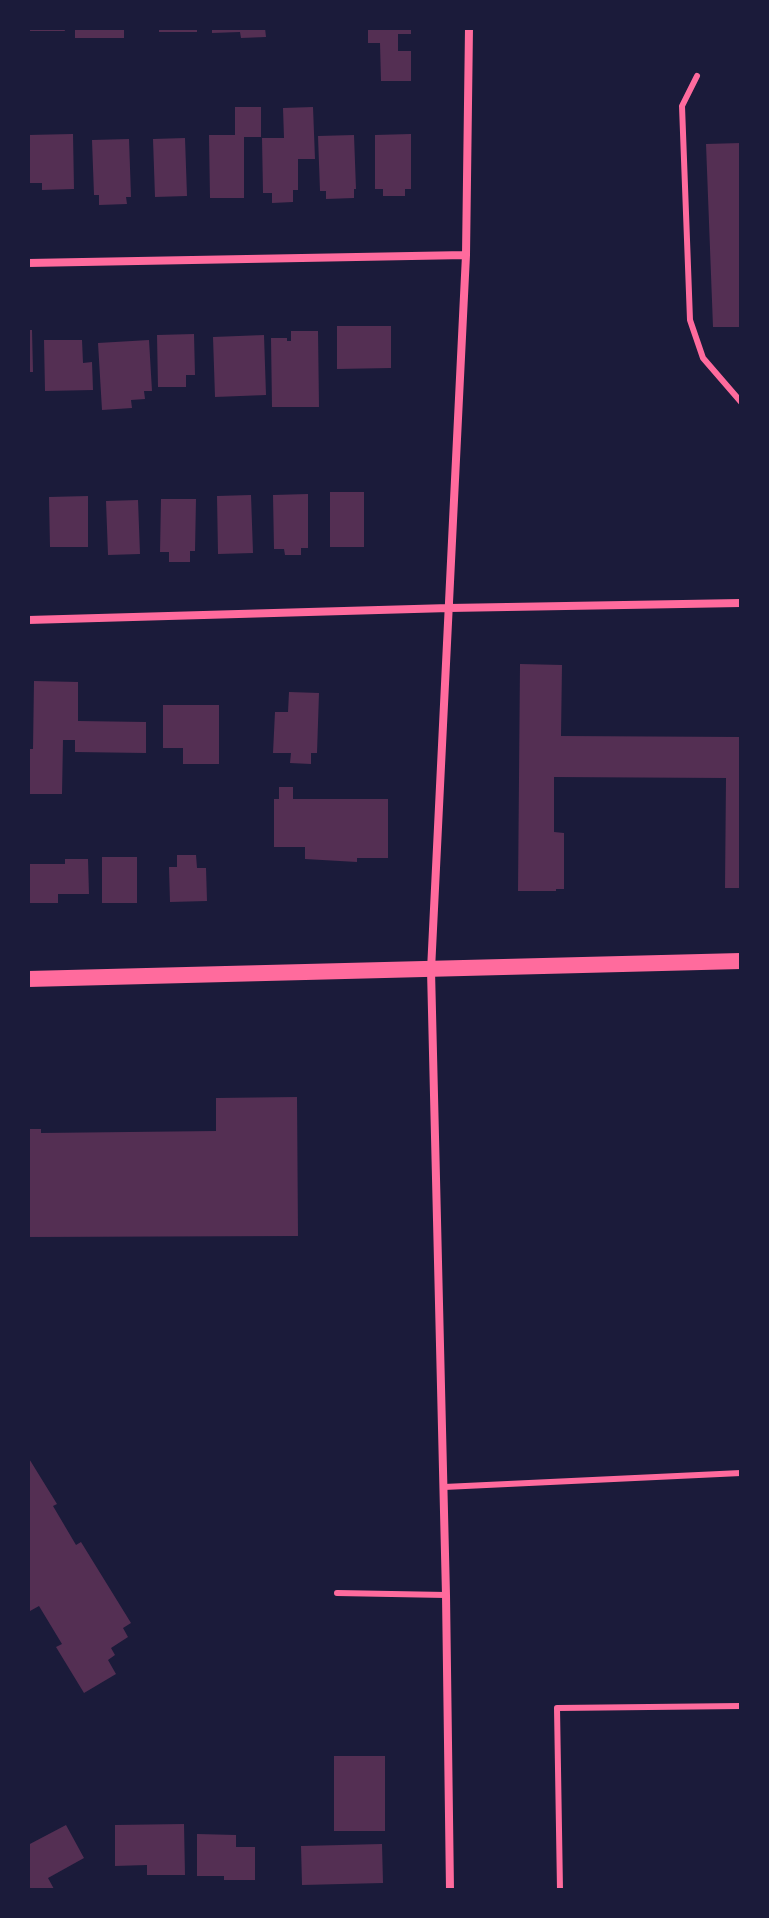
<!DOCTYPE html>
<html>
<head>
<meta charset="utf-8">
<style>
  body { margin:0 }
  #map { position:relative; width:769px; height:1918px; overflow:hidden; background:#1b1b3a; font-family:Ubuntu,sans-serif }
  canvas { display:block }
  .frame { position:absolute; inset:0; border:30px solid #1b1b3a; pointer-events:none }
</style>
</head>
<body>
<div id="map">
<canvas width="769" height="1918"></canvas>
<div class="frame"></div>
</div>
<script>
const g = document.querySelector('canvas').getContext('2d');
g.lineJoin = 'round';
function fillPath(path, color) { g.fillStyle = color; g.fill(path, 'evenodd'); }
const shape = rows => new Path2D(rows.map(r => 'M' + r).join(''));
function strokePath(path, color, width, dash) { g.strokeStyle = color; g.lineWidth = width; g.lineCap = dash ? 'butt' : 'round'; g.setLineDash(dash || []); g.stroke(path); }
fillPath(shape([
  [28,28,64,28,65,31,28,31],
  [75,28,124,28,124,38,75,38],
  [159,28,197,28,197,32,159,32],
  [212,28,265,28,266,37,241,38,240,32,212,33],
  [368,28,411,28,411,34,398,34,398,51,411,51,411,81,381,81,380,43,368,43],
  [235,107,261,107,261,137,244,137,244,198,210,198,209,135,235,135],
  [313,107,315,159,298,159,298,190,293,190,293,202,272,203,272,193,263,193,262,138,284,138,283,108],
  [73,134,74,189,42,190,42,183,28,183,28,135],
  [411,134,411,189,405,189,405,196,383,196,383,189,375,189,375,135],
  [354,135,356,189,354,189,354,198,326,199,326,191,320,191,318,136],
  [185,138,187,196,155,197,153,139],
  [129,139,131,197,126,197,127,204,99,205,99,195,94,195,92,140],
  [741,143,741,327,713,327,706,144],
  [337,326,391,326,391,368,337,369],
  [28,330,32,330,33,372,28,372],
  [291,331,318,331,319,407,272,407,271,338,287,338,287,341,291,341],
  [194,334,195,375,186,375,186,387,158,387,157,335],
  [264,335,266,395,215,397,213,337],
  [44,340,82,340,83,363,92,362,93,390,45,391],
  [149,340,152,391,144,391,145,399,131,400,132,408,102,410,98,343],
  [330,492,364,492,364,547,330,547],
  [308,494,308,548,301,548,301,555,285,555,284,549,274,549,273,495],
  [251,495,253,553,218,554,217,496],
  [88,496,88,547,50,547,49,497],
  [161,499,196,499,195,551,190,551,190,562,169,562,169,552,160,552],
  [138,500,140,554,108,555,106,501],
  [520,664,562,665,561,736,741,737,741,888,725,888,726,778,554,777,554,832,564,833,564,889,556,889,556,891,518,891],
  [34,681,78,682,78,721,146,722,146,753,75,752,75,740,63,740,62,794,28,794,28,749,33,749],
  [289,692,319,693,317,753,311,753,311,764,290,763,291,753,273,753,275,712,288,712],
  [163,705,219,705,219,764,183,764,183,748,163,748],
  [279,787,293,787,293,799,388,799,388,858,357,858,357,862,305,859,305,847,274,847,274,799,279,799],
  [177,855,196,855,197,868,206,868,207,901,170,902,169,867,177,867],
  [102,857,137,857,137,903,102,903],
  [65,859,88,859,89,894,58,894,58,903,28,903,28,864,65,864],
  [297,1097,298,1236,28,1237,28,1129,41,1129,41,1133,216,1131,216,1098],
  [28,1457,57,1504,53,1506,76,1545,81,1542,131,1623,123,1628,128,1637,111,1648,115,1655,108,1660,116,1674,84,1693,56,1647,62,1644,39,1606,30,1611,28,1607],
  [334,1756,385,1756,385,1831,334,1831],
  [184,1824,185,1875,147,1875,147,1865,115,1866,115,1825],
  [66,1825,84,1858,48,1878,54,1889,28,1890,28,1845],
  [197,1834,236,1835,236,1847,255,1847,255,1880,224,1880,224,1876,197,1876],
  [382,1844,383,1883,302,1885,301,1846]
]), '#542f53');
strokePath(shape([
  [697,76,682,106,690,320,703,358,741,402],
  [444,1487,741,1473],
  [337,1593,446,1595],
  [560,1890,557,1708,741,1706]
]), '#ff6b9d', 6);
strokePath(shape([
  [28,263,466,255],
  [28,620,449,608,741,603],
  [450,1890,446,1595,431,970,466,255,469,28]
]), '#ff6b9d', 8);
strokePath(shape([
  [28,979,741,961]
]), '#ff6b9d', 16);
</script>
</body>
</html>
